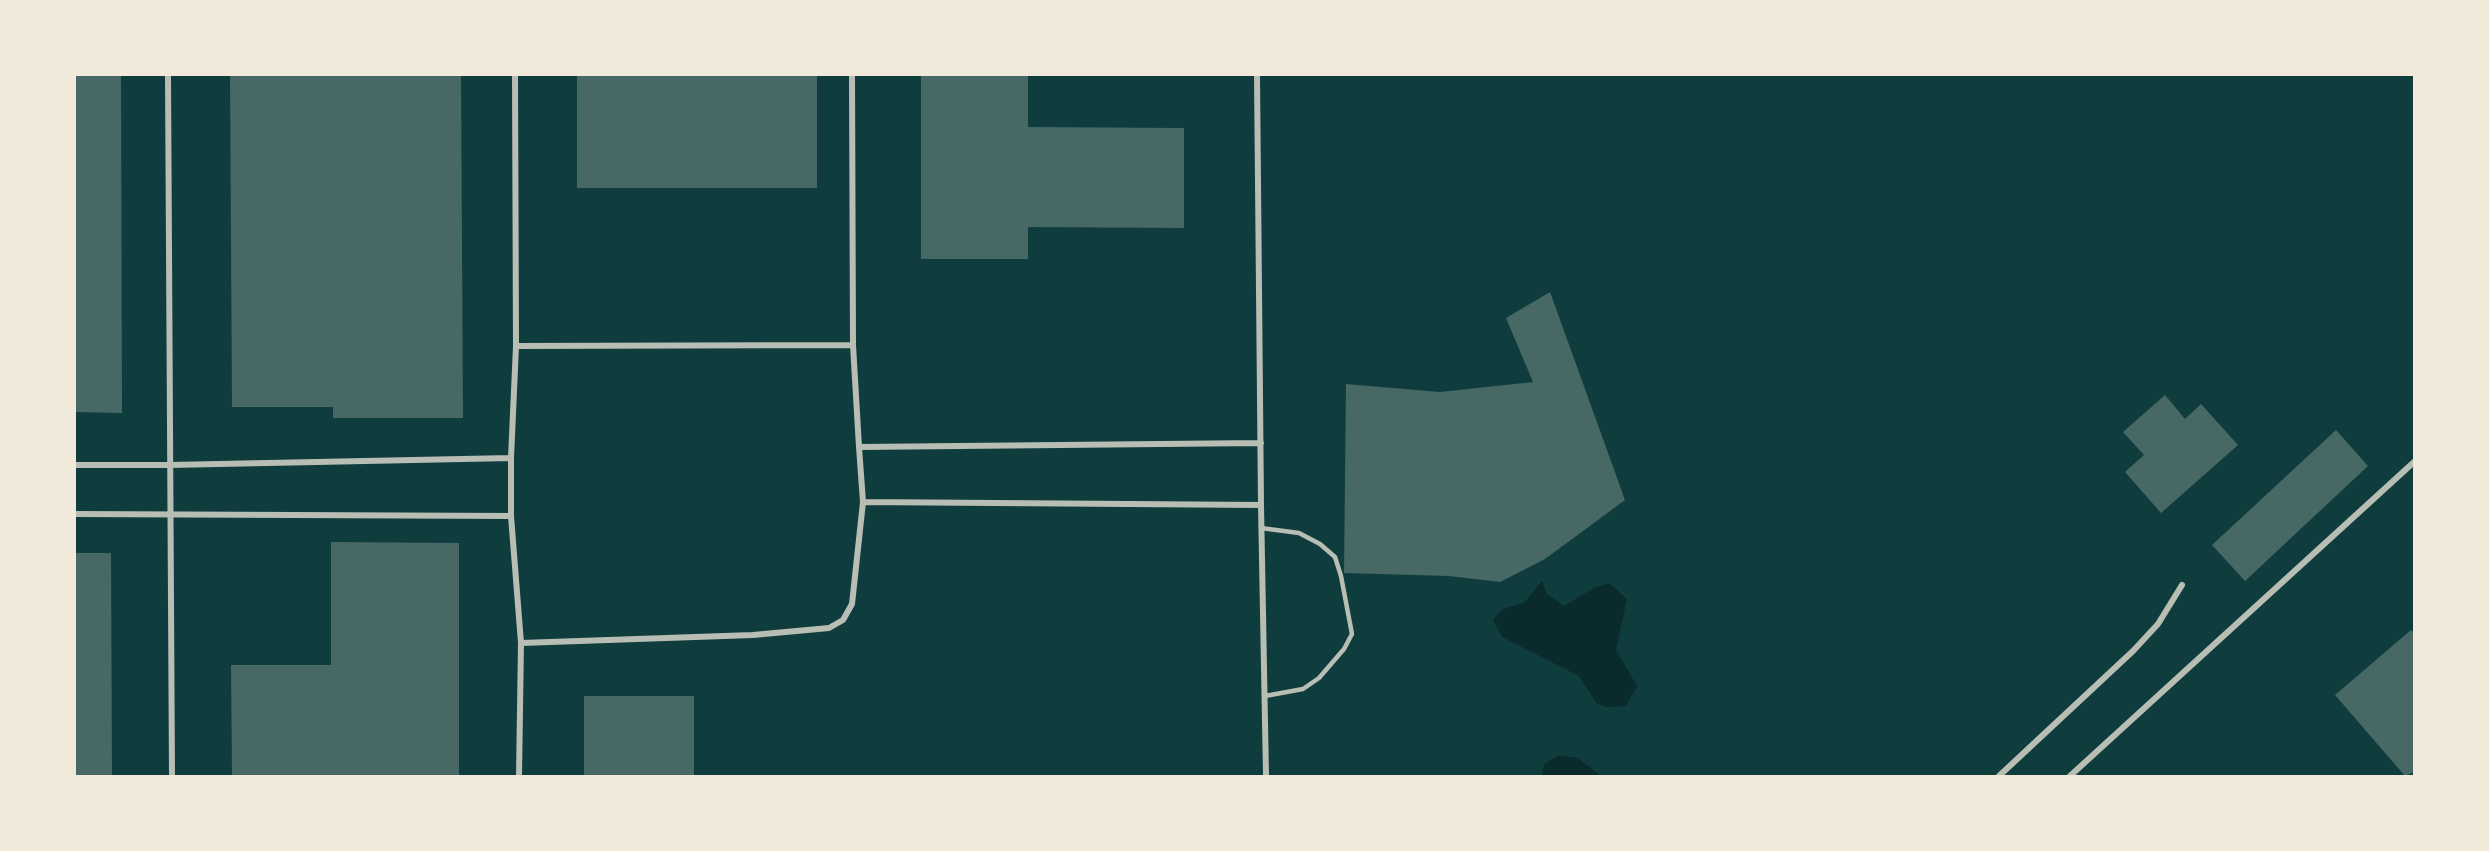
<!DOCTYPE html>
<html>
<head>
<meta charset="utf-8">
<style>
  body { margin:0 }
  #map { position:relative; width:2489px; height:851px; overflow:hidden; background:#0f3d3e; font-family:"IBM Plex Serif",serif }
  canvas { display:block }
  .frame { position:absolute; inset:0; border:76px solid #f1e9da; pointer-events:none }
</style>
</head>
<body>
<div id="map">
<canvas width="2489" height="851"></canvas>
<div class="frame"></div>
</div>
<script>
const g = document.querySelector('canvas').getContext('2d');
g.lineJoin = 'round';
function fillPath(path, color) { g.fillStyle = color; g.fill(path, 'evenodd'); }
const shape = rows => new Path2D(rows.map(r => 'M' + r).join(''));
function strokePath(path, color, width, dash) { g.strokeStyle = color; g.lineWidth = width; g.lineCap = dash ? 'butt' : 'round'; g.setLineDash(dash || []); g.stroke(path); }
fillPath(shape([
  [1542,581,1547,594,1564,606,1594,588,1609,583,1627,599,1616,650,1637,686,1626,706,1607,707,1597,704,1579,676,1502,637,1493,620,1503,609,1524,603],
  [1559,755,1578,758,1601,776,1542,776,1544,764]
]), '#0a2a2b');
fillPath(shape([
  [75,75,121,75,122,413,75,412],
  [230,75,461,75,463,418,333,418,333,407,232,407],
  [577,75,817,75,817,188,577,188],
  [921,75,1028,75,1028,127,1184,128,1184,228,1028,227,1028,259,921,259],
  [1550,292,1625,500,1545,559,1500,582,1449,576,1344,573,1346,384,1440,392,1533,382,1506,318],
  [2165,395,2185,419,2201,404,2238,445,2161,513,2125,472,2144,455,2123,432],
  [2336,430,2368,466,2245,581,2212,545],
  [331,542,459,543,459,776,232,776,231,665,331,665],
  [75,553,111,553,112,776,75,776],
  [2411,630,2414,633,2414,772,2405,776,2335,695],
  [584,696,694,696,694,776,584,776]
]), '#486865');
strokePath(shape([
  [1261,528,1299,533,1320,544,1335,557,1341,576,1352,634,1344,649,1319,678,1303,689,1265,696]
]), '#b8beb3', 4.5);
strokePath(shape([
  [168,75,172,776],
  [515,75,516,346],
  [852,75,853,345],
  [1257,75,1261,505,1266,776],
  [859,447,863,502],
  [75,465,170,465,511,458,516,346,853,345,859,447,1261,443],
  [75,514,511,516,521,643,753,635,829,628,843,620,852,604,863,502,1261,505],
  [511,516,511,458],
  [519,776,521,643],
  [1999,776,2133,651,2158,624,2182,585],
  [2070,776,2414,462]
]), '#b8beb3', 6);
</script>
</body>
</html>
